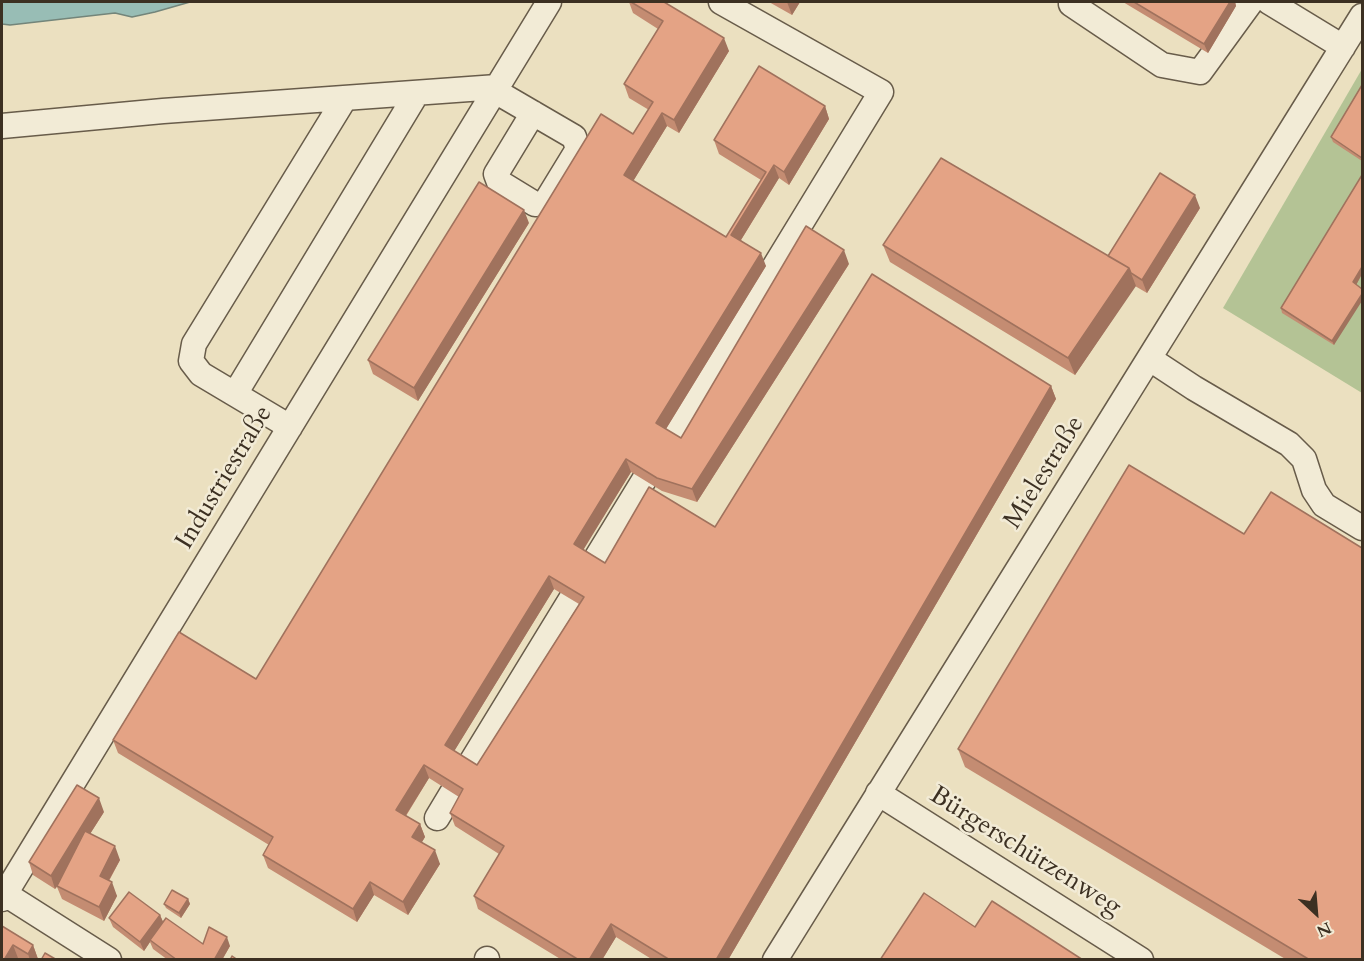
<!DOCTYPE html>
<html>
<head>
<meta charset="utf-8">
<style>
  body { margin:0 }
  #map { position:relative; width:1364px; height:961px; overflow:hidden; background:#ebe0c0; font-family:Cardo,serif }
  canvas { display:block }
  .frame { position:absolute; inset:0; border:3px solid #3c3022; pointer-events:none }
  .north { position:absolute; left:1286px; top:883px; width:60px; height:60px; -webkit-text-stroke:4px #f2ebd6; paint-order:stroke; rotate:154deg; font-size:16px; font-weight:700; line-height:24px; text-align:center; color:#3c3022 }
  .north::after { content:''; display:block; margin:auto; width:21px; height:27px; background:#3c3022; clip-path:polygon(50% 0,100% 100%,50% 72%,0 100%) }
</style>
</head>
<body>
<div id="map">
<canvas width="1364" height="961"></canvas>
<div class="frame"></div>
<div class="north">N</div>
</div>
<script>
const g = document.querySelector('canvas').getContext('2d');
g.lineJoin = 'round';
function fillPath(path, color) { g.fillStyle = color; g.fill(path, 'evenodd'); }
const shape = rows => new Path2D(rows.map(r => 'M' + r).join(''));
function strokePath(path, color, width, dash) { g.strokeStyle = color; g.lineWidth = width; g.lineCap = dash ? 'butt' : 'round'; g.setLineDash(dash || []); g.stroke(path); }
function label(font, color, halo, rows, align = 'center') {
  g.font = font + ' Cardo,serif'; g.lineWidth = 5; g.setLineDash([]); g.textBaseline = 'middle'; g.strokeStyle = halo; g.fillStyle = color; for (const [text, x, y, turn = 0] of rows) {
    g.save(); g.translate(x, y); g.rotate((+turn || 0) * Math.PI / 180); g.textAlign = isNaN(turn) ? turn : align; if (halo) g.strokeText(text, 0, 0); g.fillText(text, 0, 0); g.restore();
  }
}
fillPath(shape([
  [1362,69,1362,393,1223,308]
]), '#b4c395');
const water = shape([
  [2,2,190,2,155,12,132,17,115,13,10,25,2,24,2,2]
]);
fillPath(water, '#98bdb5');
strokePath(water, '#73857a', 1.5);
const minor = shape([
  [1072,2,1071,4,1162,65,1200,72,1251,2],
  [1269,2,1343,47],
  [495,91,574,137,578,149,545,203,535,204,499,182,496,174,533,113],
  [2,126,163,111,497,87],
  [1150,359,1194,388,1289,444,1304,459,1314,490,1324,505,1362,528],
  [235,394,417,93],
  [290,427,201,374,191,361,194,344,345,98],
  [668,441,881,92,721,2],
  [592,565,644,480],
  [467,769,571,599],
  [878,793,1141,960],
  [437,818,452,793],
  [5,894,109,960],
  [2,899,549,2],
  [487,959,487,960],
  [775,960,1362,16]
]);
strokePath(minor, '#685c4a', 27);
strokePath(minor, '#f2ebd6', 24);
fillPath(shape([
  [629,2,664,2,729,51,679,133,667,126,633,181,726,237,761,180,719,154,714,140,825,106,829,119,789,185,779,178,741,240,766,266,666,429,681,438,849,264,697,502,662,491,631,472,583,549,605,563,715,527,1051,386,1056,399,728,960,653,960,616,937,602,960,562,960,478,909,474,896,499,854,455,826,450,813,459,797,429,778,406,816,420,824,425,837,422,842,440,864,408,915,374,895,357,922,268,868,263,855,269,845,118,753,113,740,256,679,633,134,649,110,629,98,624,84,658,29,633,13],
  [554,589,579,604,477,765,454,751],
  [769,2,800,2,792,15],
  [1123,2,1235,2,1236,6,1208,53],
  [1362,85,1362,161,1333,142,1331,137],
  [1200,208,1147,293,1135,286,1075,375,890,262,883,245,1108,256],
  [529,223,418,401,373,374,368,360],
  [1362,274,1356,285,1334,345,1282,313,1281,308],
  [958,749,1362,960,1287,960,965,767],
  [104,812,90,834,120,860,109,881,117,896,104,921,62,899,57,887,55,889,33,875,29,862],
  [188,899,190,904,181,918,166,908,164,904],
  [160,915,163,922,203,944,230,946,222,960,168,960,153,949,150,942,144,951,113,927,109,918],
  [2,926,33,945,38,959,37,960,20,960,18,958,17,960,2,960]
]), '#c48c72');
fillPath(shape([
  [787,2,800,2,792,15],
  [1230,2,1235,2,1236,6,1208,53,1204,44],
  [724,38,729,51,679,133,674,120],
  [825,106,829,119,789,185,784,172],
  [662,113,667,126,629,188,624,175],
  [774,165,779,178,736,248,731,235],
  [1195,195,1200,208,1147,293,1142,280],
  [524,210,529,223,418,401,414,388],
  [844,250,849,264,697,502,692,489],
  [761,253,766,266,661,437,656,423],
  [1362,267,1362,274,1355,287,1353,282],
  [1129,268,1136,286,1075,375,1068,358],
  [1362,294,1362,301,1334,345,1332,341],
  [1051,386,1056,399,728,960,716,960],
  [626,459,631,472,579,557,574,544],
  [549,576,554,589,450,758,445,745],
  [424,765,429,778,401,823,396,810],
  [99,798,104,812,55,889,51,876],
  [420,824,425,837,417,850,412,837],
  [115,846,120,860,104,889,100,876],
  [435,850,440,864,408,915,403,902],
  [112,882,117,896,104,921,99,907],
  [370,882,374,895,357,922,353,909],
  [188,899,190,904,181,918,179,913],
  [160,915,164,924,150,940,150,942,144,951,140,942],
  [611,924,616,937,602,960,589,960],
  [227,937,230,946,222,960,214,960],
  [13,945,18,958,17,960,4,960],
  [33,945,38,959,37,960,30,960,28,954]
]), '#a0725d');
const building = shape([
  [631,2,664,2,724,38,674,120,662,113,624,175,726,237,766,172,714,140,759,66,825,106,784,172,774,165,731,235,761,253,656,423,681,438,806,226,844,250,692,489,657,478,626,459,574,544,605,563,649,487,715,527,872,274,1051,386,716,960,670,960,611,924,589,960,579,960,474,896,504,846,450,813,463,789,424,765,396,810,420,824,412,837,435,850,403,902,370,882,353,909,263,855,273,837,113,740,179,632,256,679,601,114,633,134,653,102,624,84,663,21,631,2],
  [549,576,584,597,477,765,445,745,549,576],
  [1134,2,1230,2,1204,44,1134,2],
  [1362,85,1362,158,1331,137,1362,85],
  [941,158,1129,268,1068,358,883,245,941,158],
  [1160,173,1195,195,1142,280,1131,273,1129,268,1108,256,1160,173],
  [1362,175,1362,267,1353,282,1362,289,1362,294,1332,341,1281,308,1362,175],
  [479,182,524,210,414,388,368,360,479,182],
  [1129,465,1244,534,1271,492,1362,548,1362,960,1310,960,958,749,1129,465],
  [77,785,99,798,51,876,29,862,77,785],
  [85,831,115,846,100,876,112,882,99,907,57,886,85,831],
  [172,890,188,899,179,913,164,904,172,890],
  [129,892,160,915,140,942,109,918,129,892],
  [924,893,975,927,992,901,1083,960,880,960,924,893],
  [166,918,203,944,209,927,227,937,214,960,177,960,150,940,166,918],
  [2,926,33,945,28,954,13,945,4,960,2,960,2,926],
  [45,953,57,960,41,960,45,953],
  [232,956,238,960,230,960,232,956]
]);
fillPath(building, '#e4a385');
strokePath(building, '#a0725d', 1.5);
label('26px', '#3c3022', '#f2ebd6', [
  ["Mielestraße",1045,473,-58],
  ["Industriestraße",225,478,-59],
  ["Bürgerschützenweg",1025,852,32]
]);
</script>
</body>
</html>
